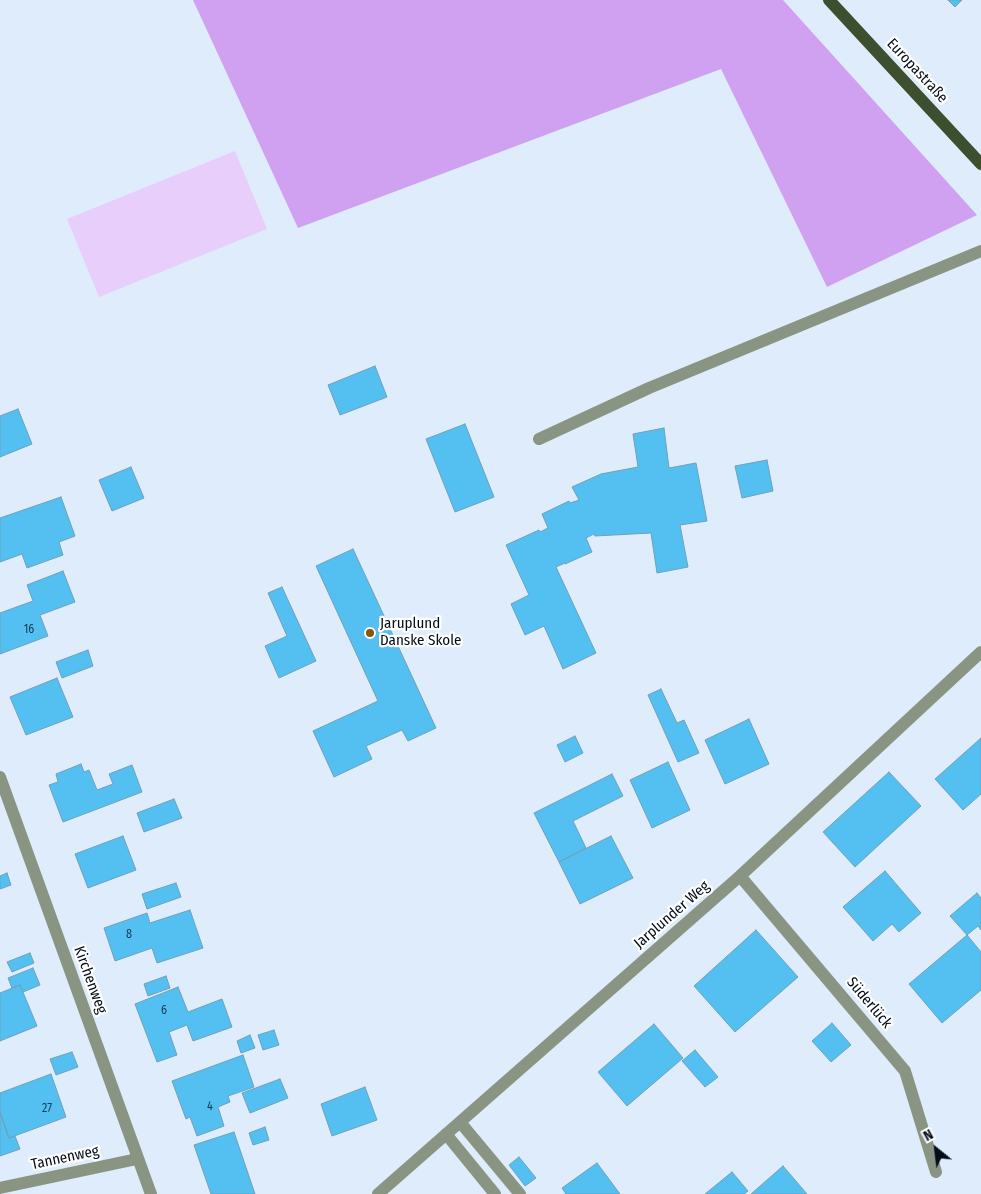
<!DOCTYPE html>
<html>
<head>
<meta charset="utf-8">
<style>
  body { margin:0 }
  #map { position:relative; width:981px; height:1194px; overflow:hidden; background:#deecfb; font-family:"Fira Sans Condensed",sans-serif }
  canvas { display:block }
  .north { position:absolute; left:911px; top:1124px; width:50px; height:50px; -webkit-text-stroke:4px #fff; paint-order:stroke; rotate:331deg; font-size:14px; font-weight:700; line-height:20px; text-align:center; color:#030c19 }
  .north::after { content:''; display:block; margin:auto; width:18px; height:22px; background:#030c19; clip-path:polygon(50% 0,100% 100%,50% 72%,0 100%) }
</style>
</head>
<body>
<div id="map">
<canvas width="981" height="1194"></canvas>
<div class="north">N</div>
</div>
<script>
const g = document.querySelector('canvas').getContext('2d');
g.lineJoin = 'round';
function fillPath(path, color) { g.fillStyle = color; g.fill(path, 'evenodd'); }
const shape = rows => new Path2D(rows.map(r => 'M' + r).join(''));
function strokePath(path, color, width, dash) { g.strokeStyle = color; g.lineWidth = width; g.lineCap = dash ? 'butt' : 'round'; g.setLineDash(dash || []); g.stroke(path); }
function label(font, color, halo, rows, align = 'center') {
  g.font = font + ' "Fira Sans Condensed",sans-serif'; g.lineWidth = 4.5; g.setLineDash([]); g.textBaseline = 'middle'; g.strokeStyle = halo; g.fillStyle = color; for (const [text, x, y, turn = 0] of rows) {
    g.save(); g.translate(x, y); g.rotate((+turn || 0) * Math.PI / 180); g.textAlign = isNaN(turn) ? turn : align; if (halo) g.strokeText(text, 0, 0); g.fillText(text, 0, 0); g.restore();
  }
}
fillPath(shape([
  [235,151,267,229,99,297,67,219]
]), '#e8cefb');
fillPath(shape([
  [193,0,783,0,977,215,827,287,721,69,298,228]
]), '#d1a1f1');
const building = shape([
  [948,0,962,0,955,7,948,0],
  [375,366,387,397,340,415,328,385,375,366],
  [18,409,32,444,0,457,0,416,18,409],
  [465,424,494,497,455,512,426,439,465,424],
  [664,428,669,468,696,463,707,521,680,525,688,567,657,573,651,533,595,536,594,534,586,538,592,552,565,564,565,563,556,567,596,653,563,669,544,626,525,635,511,604,529,595,506,545,539,530,540,532,548,528,542,514,569,501,570,503,579,500,572,487,601,474,638,467,633,434,664,428],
  [767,460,773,491,742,498,735,466,767,460],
  [131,467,144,498,112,511,99,480,131,467],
  [61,497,75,536,59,542,63,555,27,568,22,554,0,562,0,518,61,497],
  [353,549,436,728,408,741,402,730,366,746,372,759,334,777,313,731,378,701,316,566,353,549],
  [63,571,75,602,40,615,48,636,0,654,0,613,33,601,27,585,63,571],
  [282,587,316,661,279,678,265,646,287,636,268,593,282,587],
  [88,650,93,666,62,678,56,662,88,650],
  [57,678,73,717,26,735,10,697,57,678],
  [661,689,677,723,684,720,699,753,678,762,648,695,661,689],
  [749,719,769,764,725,784,705,740,749,719],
  [575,736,583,753,565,762,557,745,575,736],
  [981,738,981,794,963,810,935,779,981,738],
  [668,762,690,810,652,828,630,780,668,762],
  [81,764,84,772,89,770,97,790,113,784,109,774,132,765,142,792,63,822,49,785,58,782,56,774,81,764],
  [889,772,921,806,855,867,823,832,889,772],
  [612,774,623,796,573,821,586,848,559,862,534,813,612,774],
  [174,799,182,818,144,832,137,813,174,799],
  [123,836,136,870,88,888,75,854,123,836],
  [611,836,633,878,580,904,559,862,611,836],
  [885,871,921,913,899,932,892,924,873,941,843,907,885,871],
  [7,873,11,885,0,889,0,876,7,873],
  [176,883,181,897,147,909,142,894,176,883],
  [977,893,981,898,981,930,978,926,967,935,950,916,977,893],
  [190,910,203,948,157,963,152,948,115,961,104,928,147,913,150,923,190,910],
  [756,930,798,977,735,1032,694,986,756,930],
  [967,935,981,952,981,990,942,1023,909,984,967,935],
  [30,953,34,963,12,972,7,962,30,953],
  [33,968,40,985,23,992,20,985,12,988,8,978,33,968],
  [166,976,170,988,148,996,144,984,166,976],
  [20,985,37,1026,0,1041,0,993,20,985],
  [178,987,188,1012,222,999,232,1027,193,1041,187,1025,169,1032,177,1055,157,1062,135,1004,178,987],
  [832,1023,851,1045,831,1062,812,1041,832,1023],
  [654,1024,683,1058,627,1106,598,1072,654,1024],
  [274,1030,279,1045,263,1050,258,1035,274,1030],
  [250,1035,255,1048,241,1053,237,1041,250,1035],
  [695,1050,718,1077,705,1087,682,1061,695,1050],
  [72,1052,78,1067,56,1075,50,1059,72,1052],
  [243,1055,254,1087,228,1096,230,1102,218,1107,224,1126,197,1136,190,1117,186,1119,172,1081,243,1055],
  [51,1074,66,1117,9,1138,0,1112,0,1093,51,1074],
  [280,1079,288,1098,250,1113,242,1093,280,1079],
  [365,1087,377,1120,332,1136,321,1104,365,1087],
  [0,1112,9,1138,15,1136,20,1149,0,1156,0,1112],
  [265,1127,269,1140,253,1145,249,1133,265,1127],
  [234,1132,255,1194,211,1194,194,1145,234,1132],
  [519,1157,536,1178,525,1186,509,1165,519,1157],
  [597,1163,620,1194,566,1194,562,1188,597,1163],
  [783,1166,807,1194,751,1194,783,1166],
  [732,1172,748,1191,744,1194,705,1194,732,1172]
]);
fillPath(building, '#53c0f1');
strokePath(building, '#70a0b9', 1);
strokePath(shape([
  [539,439,649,388,981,251],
  [0,777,151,1194],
  [740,876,905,1071,936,1172],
  [460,1122,520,1194],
  [446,1134,495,1194],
  [0,1188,137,1159],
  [378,1194,740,876,981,652]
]), '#8a9483', 12);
strokePath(shape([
  [829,0,981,164]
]), '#3e4f30', 12);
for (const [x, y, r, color] of [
  [370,633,5,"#885600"]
]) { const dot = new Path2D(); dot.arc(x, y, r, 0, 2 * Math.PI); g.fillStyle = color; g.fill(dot); strokePath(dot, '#fff', 2); }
label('12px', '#17394f', null, [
  ["16",29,630],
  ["8",129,935],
  ["6",164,1011],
  ["4",210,1107],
  ["27",47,1109]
]);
label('15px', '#030c19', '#fff', [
  ["Europastraße",917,71,47],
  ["Jarplunder Weg",672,915,-41],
  ["Kirchenweg",90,980,70],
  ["Süderlück",869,1003,50],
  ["Tannenweg",65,1158,-12]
]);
label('15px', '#030c19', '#fff', [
  ["Jaruplund",380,624],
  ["Danske Skole",380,641]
], 'left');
</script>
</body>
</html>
